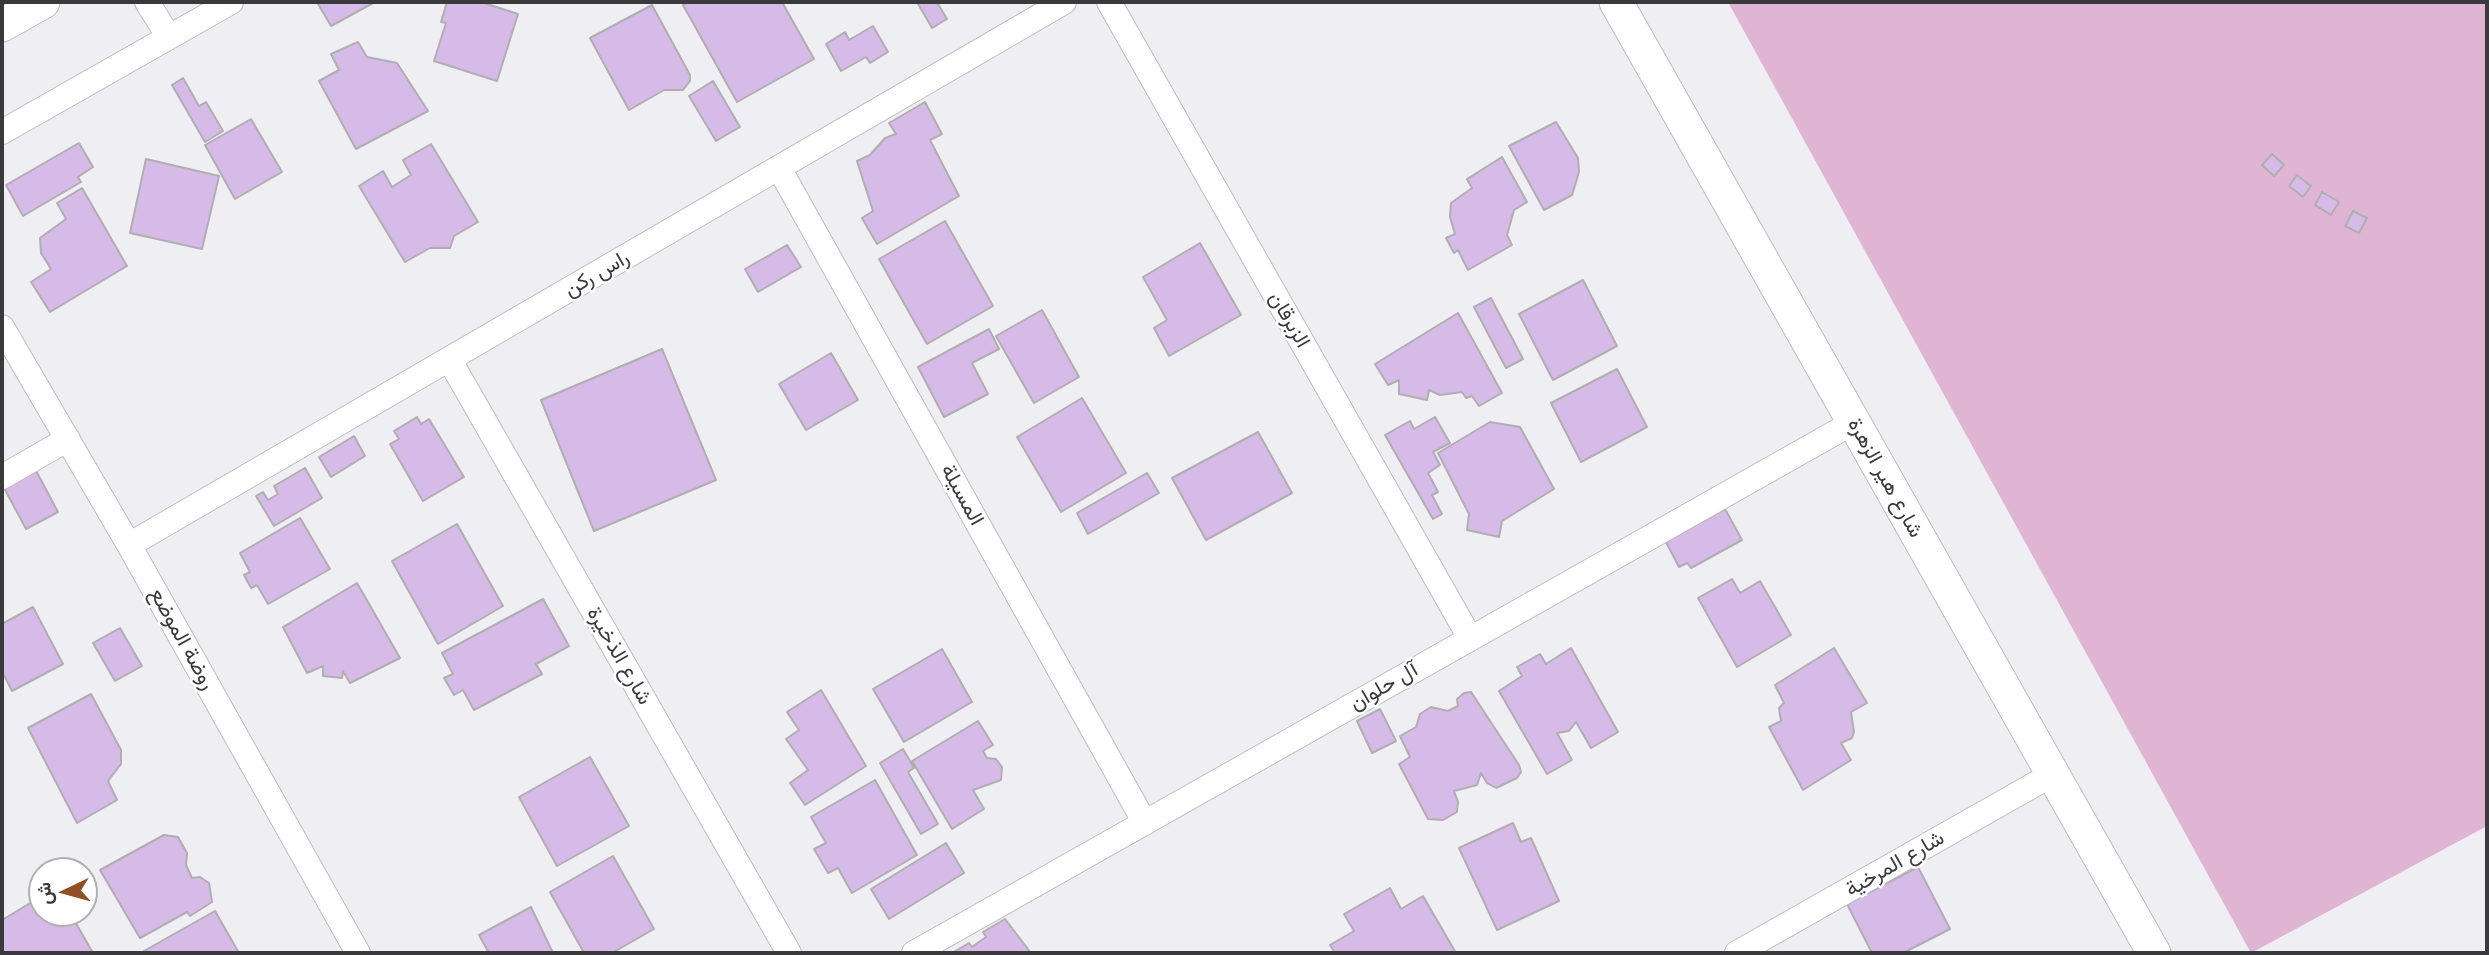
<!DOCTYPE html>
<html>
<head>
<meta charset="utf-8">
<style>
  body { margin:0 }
  #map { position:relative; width:2489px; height:955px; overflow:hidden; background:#eeeef3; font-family:"PT Sans",Vazirmatn,sans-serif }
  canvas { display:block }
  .frame { position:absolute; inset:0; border:4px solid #3a3a3c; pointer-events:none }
  .north { position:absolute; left:28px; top:857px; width:70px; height:70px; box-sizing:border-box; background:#fff; border:2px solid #b0b0b1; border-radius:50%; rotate:265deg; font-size:19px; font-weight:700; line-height:28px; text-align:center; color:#3a3a3c }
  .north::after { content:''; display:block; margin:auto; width:24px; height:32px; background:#934e23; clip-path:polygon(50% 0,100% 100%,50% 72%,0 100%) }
</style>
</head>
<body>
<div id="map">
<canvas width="2489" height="955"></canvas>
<div class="frame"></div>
<div class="north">ش</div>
</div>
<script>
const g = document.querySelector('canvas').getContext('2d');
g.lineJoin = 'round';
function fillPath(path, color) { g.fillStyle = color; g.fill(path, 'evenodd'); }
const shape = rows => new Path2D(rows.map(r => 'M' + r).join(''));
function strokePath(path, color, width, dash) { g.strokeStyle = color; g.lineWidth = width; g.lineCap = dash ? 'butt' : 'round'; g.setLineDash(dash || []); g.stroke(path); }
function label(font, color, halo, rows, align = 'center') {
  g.font = font + ' "PT Sans",Vazirmatn,sans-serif'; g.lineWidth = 5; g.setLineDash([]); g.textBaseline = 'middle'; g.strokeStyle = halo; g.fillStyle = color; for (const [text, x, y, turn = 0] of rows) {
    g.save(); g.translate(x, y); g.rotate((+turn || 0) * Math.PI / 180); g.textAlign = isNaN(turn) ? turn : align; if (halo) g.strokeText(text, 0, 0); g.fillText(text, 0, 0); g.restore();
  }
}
fillPath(shape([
  [1728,2,2487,2,2487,826,2251,953]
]), '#dfb5d3');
const building = shape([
  [317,2,375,2,331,26,317,2],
  [447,2,481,2,518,14,497,81,434,61,446,23,441,22,447,2],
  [688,2,782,2,814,59,737,102,683,5,688,2],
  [917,2,937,2,947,19,932,28,917,2],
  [652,5,690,75,690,81,683,90,664,90,629,110,590,38,652,5],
  [873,26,888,52,870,63,866,57,841,71,826,44,845,32,849,40,873,26],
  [358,42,367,57,397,63,428,111,356,149,319,81,339,70,331,54,358,42],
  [183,78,199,106,206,102,223,131,205,142,172,85,183,78],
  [713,81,740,127,716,141,689,96,713,81],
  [925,102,942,134,930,140,959,196,877,244,862,218,873,211,857,161,870,155,885,138,896,134,889,123,925,102],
  [251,119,282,172,235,199,205,145,251,119],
  [1556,122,1578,158,1579,172,1572,195,1544,210,1509,146,1556,122],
  [79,143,93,167,78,177,81,182,23,216,6,185,79,143],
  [431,144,478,222,454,236,450,248,430,248,405,262,359,186,383,171,392,187,411,175,403,160,431,144],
  [2272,154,2284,165,2274,176,2262,165,2272,154],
  [1502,157,1527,202,1514,210,1507,235,1512,245,1468,270,1458,250,1454,253,1446,238,1455,234,1450,217,1451,203,1472,188,1467,179,1502,157],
  [146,159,219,176,202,249,130,233,146,159],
  [2297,175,2311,186,2303,197,2289,186,2297,175],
  [82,188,127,266,50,312,31,282,51,269,41,253,40,238,66,219,57,203,82,188],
  [2322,192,2339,202,2331,215,2315,205,2322,192],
  [2353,211,2367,218,2359,233,2345,226,2353,211],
  [945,221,993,306,927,344,879,259,945,221],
  [1200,243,1241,315,1169,356,1154,328,1167,320,1143,277,1200,243],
  [787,245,801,267,758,292,745,269,787,245],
  [1583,280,1617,346,1553,380,1519,314,1583,280],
  [1491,298,1523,359,1506,368,1474,307,1491,298],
  [1042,310,1079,377,1034,403,996,336,1042,310],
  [1458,313,1502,393,1479,406,1472,396,1466,398,1462,392,1440,395,1429,390,1427,400,1399,394,1399,380,1388,385,1375,364,1458,313],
  [989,329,999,349,972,363,988,394,944,417,918,367,989,329],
  [662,349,716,480,594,531,541,400,662,349],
  [831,353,858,400,806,430,779,384,831,353],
  [1617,369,1647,427,1581,462,1551,403,1617,369],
  [1082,398,1126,473,1061,512,1017,437,1082,398],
  [417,417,421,424,429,419,464,477,423,501,390,444,399,439,394,431,417,417],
  [1435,417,1450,443,1433,452,1440,465,1428,473,1438,492,1432,495,1442,514,1433,519,1385,435,1410,421,1414,429,1435,417],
  [1490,422,1520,427,1554,489,1502,521,1499,537,1467,530,1469,514,1438,453,1490,422],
  [1258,432,1292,493,1206,540,1172,478,1258,432],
  [354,436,365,456,331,477,319,457,354,436],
  [33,465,58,512,26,529,2,484,33,465],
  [305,468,322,498,274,526,256,496,263,492,268,500,278,494,274,486,305,468],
  [1147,473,1159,493,1088,534,1077,513,1147,473],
  [1725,509,1742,540,1691,568,1687,563,1679,567,1666,542,1725,509],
  [300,518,330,569,268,604,257,585,251,588,244,575,250,572,240,553,300,518],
  [457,524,503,606,438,644,392,561,457,524],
  [1732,579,1740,593,1760,581,1791,635,1737,667,1698,598,1732,579],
  [357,583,400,658,350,683,343,671,342,678,323,676,323,666,307,673,283,627,357,583],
  [543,599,569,646,536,664,542,674,474,710,463,690,454,695,444,678,453,674,442,653,543,599],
  [33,607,63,664,12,691,2,671,2,624,33,607],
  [120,628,142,666,115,681,93,643,120,628],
  [1571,648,1618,732,1591,748,1576,722,1569,731,1557,733,1572,760,1547,774,1499,691,1522,676,1517,667,1540,654,1546,664,1571,648],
  [1834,648,1867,703,1851,712,1854,732,1852,738,1841,743,1851,760,1803,790,1769,727,1781,721,1779,708,1784,703,1775,685,1834,648],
  [942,649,972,702,904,742,873,689,942,649],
  [821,690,866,766,805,805,790,783,808,770,786,739,799,730,787,712,821,690],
  [1471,692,1519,765,1521,772,1517,778,1496,788,1487,783,1481,773,1477,785,1454,791,1458,802,1457,812,1443,820,1428,819,1399,764,1410,757,1400,736,1416,727,1420,714,1431,707,1448,711,1458,706,1457,699,1464,693,1471,692],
  [91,694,121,750,121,764,108,781,117,800,77,823,28,728,91,694],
  [1380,709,1396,741,1372,753,1357,721,1380,709],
  [978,721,993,745,983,751,987,758,996,759,1002,767,1001,780,973,790,984,809,952,829,912,761,978,721],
  [903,749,914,768,908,772,938,824,921,834,880,763,903,749],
  [590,757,629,826,557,866,519,797,590,757],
  [875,780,917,855,852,893,838,868,828,873,814,849,826,843,811,817,875,780],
  [1513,823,1521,842,1531,838,1559,901,1497,930,1459,848,1513,823],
  [164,835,178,837,187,853,186,865,192,878,200,877,209,883,212,902,190,916,187,912,140,938,100,870,164,835],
  [946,843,964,873,889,919,871,889,946,843],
  [613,856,654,929,612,953,584,953,550,892,613,856],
  [1918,867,1950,929,1903,953,1872,953,1847,904,1918,867],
  [1390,888,1401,909,1423,896,1456,953,1335,953,1330,945,1354,931,1344,914,1390,888],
  [42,896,42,913,70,913,93,953,2,953,2,920,42,896],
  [531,907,553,953,489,953,479,935,531,907],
  [215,911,239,953,145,953,144,951,215,911],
  [1005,919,1031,953,952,953,969,943,972,947,986,937,983,932,1005,919]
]);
fillPath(building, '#d6bae8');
strokePath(building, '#b1aeb2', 2);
const street = shape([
  [147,2,169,37],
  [1109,2,1470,638],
  [2,132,231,2],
  [779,168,1145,823],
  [2,327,129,545,358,953],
  [449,359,789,953],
  [2,477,68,439],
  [129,545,1064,2],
  [914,953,1854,422],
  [1737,953,2053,774]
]);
const secondary = shape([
  [1616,2,2154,953],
  [2,25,43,2]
]);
strokePath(street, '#bcbcc0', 26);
strokePath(secondary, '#bcbcc0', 35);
strokePath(street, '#fff', 24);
strokePath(secondary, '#fff', 33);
label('21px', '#3a3a3c', '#fff', [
  ["راس ركن",597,274,-30],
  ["الزبرقان",1289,320,60],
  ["شارع هير الزهرة",1885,478,61],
  ["المسيلة",962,495,61],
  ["روضة الموضع",182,639,61],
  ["شارع الذخيرة",619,656,60],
  ["آل حلوان",1384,687,-30],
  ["شارع المرخية",1895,864,-30]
]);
</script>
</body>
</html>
